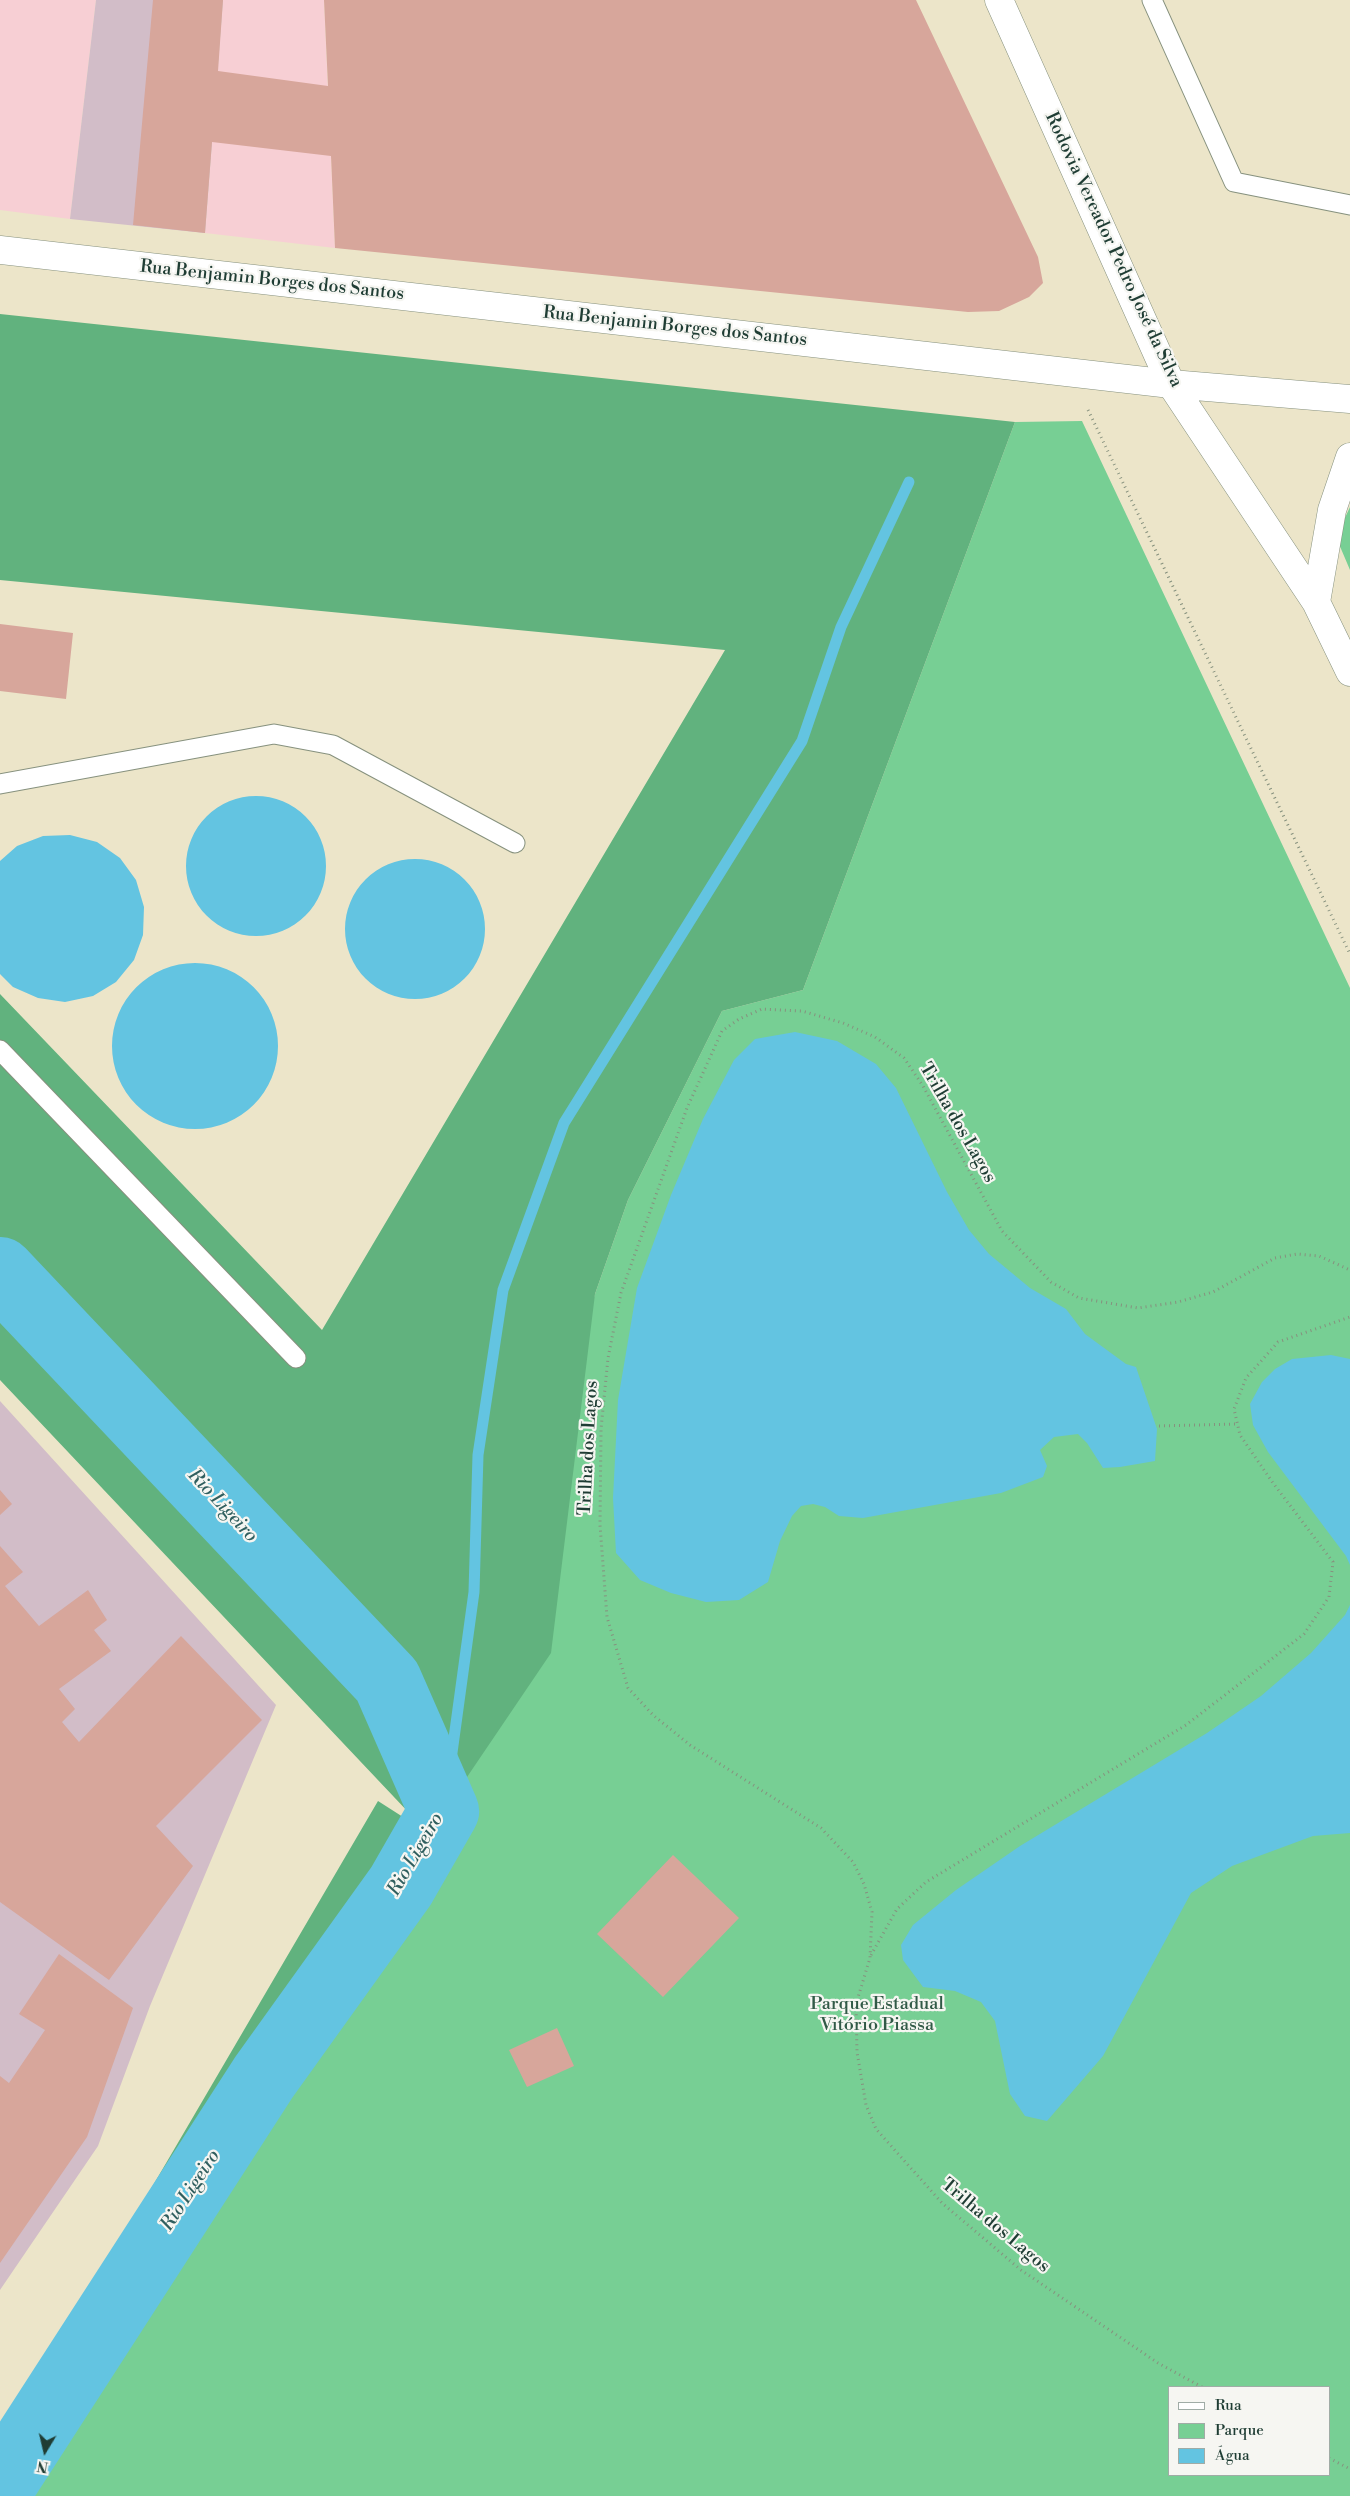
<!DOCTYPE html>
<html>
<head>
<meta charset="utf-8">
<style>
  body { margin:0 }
  #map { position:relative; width:1350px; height:2496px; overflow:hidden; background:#ece5c9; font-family:"Libre Bodoni",serif }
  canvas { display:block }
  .legend { position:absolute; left:1168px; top:2386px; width:162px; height:90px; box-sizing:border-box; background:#f6f6f2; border:1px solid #a0aca6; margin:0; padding:6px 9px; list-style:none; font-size:15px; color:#1f3d34 }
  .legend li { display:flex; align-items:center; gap:10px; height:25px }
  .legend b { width:25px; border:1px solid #a0aca6 }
  .north { position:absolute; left:20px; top:2426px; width:50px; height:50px; -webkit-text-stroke:4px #f6f6f2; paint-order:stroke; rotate:189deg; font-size:14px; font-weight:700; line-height:20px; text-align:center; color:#1f3d34 }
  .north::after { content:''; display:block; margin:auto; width:18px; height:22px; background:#1f3d34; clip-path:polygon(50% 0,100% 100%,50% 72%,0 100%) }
</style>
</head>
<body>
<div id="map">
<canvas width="1350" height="2496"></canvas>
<ul class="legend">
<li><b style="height:6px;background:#fff"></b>Rua</li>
<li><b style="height:14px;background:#77cf94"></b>Parque</li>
<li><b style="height:14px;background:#63c4e1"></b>Água</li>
</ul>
<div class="north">N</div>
</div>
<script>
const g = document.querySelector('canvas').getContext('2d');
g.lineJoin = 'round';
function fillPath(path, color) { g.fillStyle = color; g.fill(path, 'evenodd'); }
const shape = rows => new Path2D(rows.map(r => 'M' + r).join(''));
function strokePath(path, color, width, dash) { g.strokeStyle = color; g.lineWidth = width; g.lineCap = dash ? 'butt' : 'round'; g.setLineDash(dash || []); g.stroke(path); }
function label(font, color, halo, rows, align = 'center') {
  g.font = font + ' "Libre Bodoni",serif'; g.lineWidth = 4.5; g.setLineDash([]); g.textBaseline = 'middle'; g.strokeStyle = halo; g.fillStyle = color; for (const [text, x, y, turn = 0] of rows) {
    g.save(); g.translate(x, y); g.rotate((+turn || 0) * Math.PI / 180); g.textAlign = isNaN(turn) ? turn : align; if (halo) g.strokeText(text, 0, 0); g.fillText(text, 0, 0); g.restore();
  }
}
fillPath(shape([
  [0,0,96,0,70,219,0,210],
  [223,0,324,0,335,248,205,233]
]), '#f7cfd4');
fillPath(shape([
  [96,0,223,0,205,233,70,219],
  [0,1401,276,1705,150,2006,98,2146,0,2290]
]), '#d2bdc8');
fillPath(shape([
  [1082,421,1350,988,1350,2496,0,2496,0,2487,401,1886,444,1811,595,1294,628,1200,722,1011,803,990,1015,422],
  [1169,2387,1329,2387,1329,2475,1169,2475],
  [1350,507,1350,570,1336,537]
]), '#77cf94');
fillPath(shape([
  [0,314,1015,422,803,990,722,1011,628,1200,595,1294,551,1653,444,1811,401,1886,0,2488,0,2431,131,2223,378,1801,428,1833,0,1380,0,994,322,1330,725,650,0,580]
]), '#61b27e');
fillPath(shape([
  '186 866a70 70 0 1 1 140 0a70 70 0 1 1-140 0Z',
  [70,835,97,842,120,858,136,880,144,907,143,935,134,960,116,982,93,996,65,1002,38,998,13,987,0,974,0,861,17,846,43,836],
  '345 929a70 70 0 1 1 140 0a70 70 0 1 1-140 0Z',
  '112 1046a83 83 0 1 1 166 0a83 83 0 1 1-166 0Z',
  [795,1032,837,1041,876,1064,896,1088,947,1192,969,1230,989,1254,1030,1288,1066,1309,1085,1334,1126,1364,1136,1367,1157,1429,1155,1461,1120,1467,1103,1468,1087,1443,1078,1434,1054,1437,1040,1450,1047,1466,1043,1477,1001,1493,863,1518,839,1516,825,1507,813,1504,801,1506,792,1516,780,1541,768,1582,739,1600,706,1602,671,1593,640,1580,616,1553,613,1498,618,1400,637,1288,671,1195,703,1119,734,1060,755,1039],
  [1331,1355,1350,1359,1350,1565,1346,1556,1268,1452,1253,1425,1250,1404,1262,1382,1275,1369,1292,1359],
  [1350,1605,1350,1833,1313,1836,1232,1866,1191,1893,1103,2056,1047,2121,1025,2116,1010,2094,995,2021,981,2002,955,1991,923,1987,903,1960,901,1945,913,1925,956,1890,1020,1846,1207,1733,1261,1696,1311,1653,1345,1615]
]), '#63c4e1');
strokePath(shape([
  [444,1811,474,1592,478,1455,503,1290,564,1123,802,741,841,627,909,482]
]), '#63c4e1', 11);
strokePath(shape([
  [0,1272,387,1681,444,1811,401,1886,264,2077,0,2486]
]), '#63c4e1', 70);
fillPath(shape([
  [153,0,223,0,218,71,328,86,324,0,916,0,1038,257,1043,283,1029,297,999,311,968,312,335,248,331,156,212,142,205,233,133,225],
  [0,624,73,633,66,699,0,691],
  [0,1490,12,1504,0,1515],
  [0,1546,23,1572,5,1586,39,1626,88,1590,107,1620,94,1630,111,1651,59,1689,75,1709,62,1722,79,1742,181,1636,262,1720,156,1826,193,1866,109,1980,0,1902],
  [673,1855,739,1918,663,1997,597,1934],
  [59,1954,133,2008,87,2137,0,2263,0,2076,9,2083,45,2030,19,2014],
  [557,2028,574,2066,527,2087,509,2050]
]), '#d7a69b');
const lane = shape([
  [1152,0,1234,182,1350,205],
  [0,784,274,734,333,745,515,843],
  [0,1050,296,1358]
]);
const street = shape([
  [0,250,1171,384]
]);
const secondary = shape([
  [999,0,1171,384,1316,602,1350,672],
  [1171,384,1350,399],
  [1316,602,1332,510,1350,457]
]);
strokePath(lane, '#86917e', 21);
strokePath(street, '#86917e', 29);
strokePath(secondary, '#86917e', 29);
strokePath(shape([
  [1088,410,1350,954],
  [1159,1426,1237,1424],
  [871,1955,897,1909,926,1882,1186,1725,1304,1634,1329,1597,1333,1562,1273,1483,1240,1435,1234,1409,1246,1378,1278,1342,1350,1317],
  [1202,2387,1158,2363,1021,2270,942,2203,876,2129,866,2105,857,2052,856,2004,870,1958,872,1912,864,1884,853,1862,821,1828,690,1745,653,1715,628,1688,607,1617,600,1525,601,1429,608,1358,621,1293,687,1108,722,1031,739,1019,762,1009,802,1011,843,1023,875,1037,904,1058,923,1086,1002,1231,1051,1282,1079,1298,1138,1308,1178,1302,1213,1292,1275,1258,1297,1254,1319,1256,1350,1270],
  [1329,2458,1350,2469]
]), '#86917e', 3, [1, 4]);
strokePath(lane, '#fff', 19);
strokePath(street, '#fff', 28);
strokePath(secondary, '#fff', 28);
label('18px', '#1f3d34', '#f6f6f2', [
  ["Rodovia Vereador Pedro José da Silva",1113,250,65],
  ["Rua Benjamin Borges dos Santos",272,281,6],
  ["Rua Benjamin Borges dos Santos",675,327,6],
  ["Trilha dos Lagos",957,1123,60],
  ["Trilha dos Lagos",589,1448,-87],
  ["Trilha dos Lagos",995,2226,40]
]);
label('18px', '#315a47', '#f6f6f2', [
  ["Parque Estadual",877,2005],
  ["Vitório Piassa",877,2026]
]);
label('italic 19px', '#305f5f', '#f6f6f2', [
  ["Rio Ligeiro",222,1506,47],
  ["Rio Ligeiro",416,1855,-60],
  ["Rio Ligeiro",191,2191,-57]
]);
</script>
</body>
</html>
